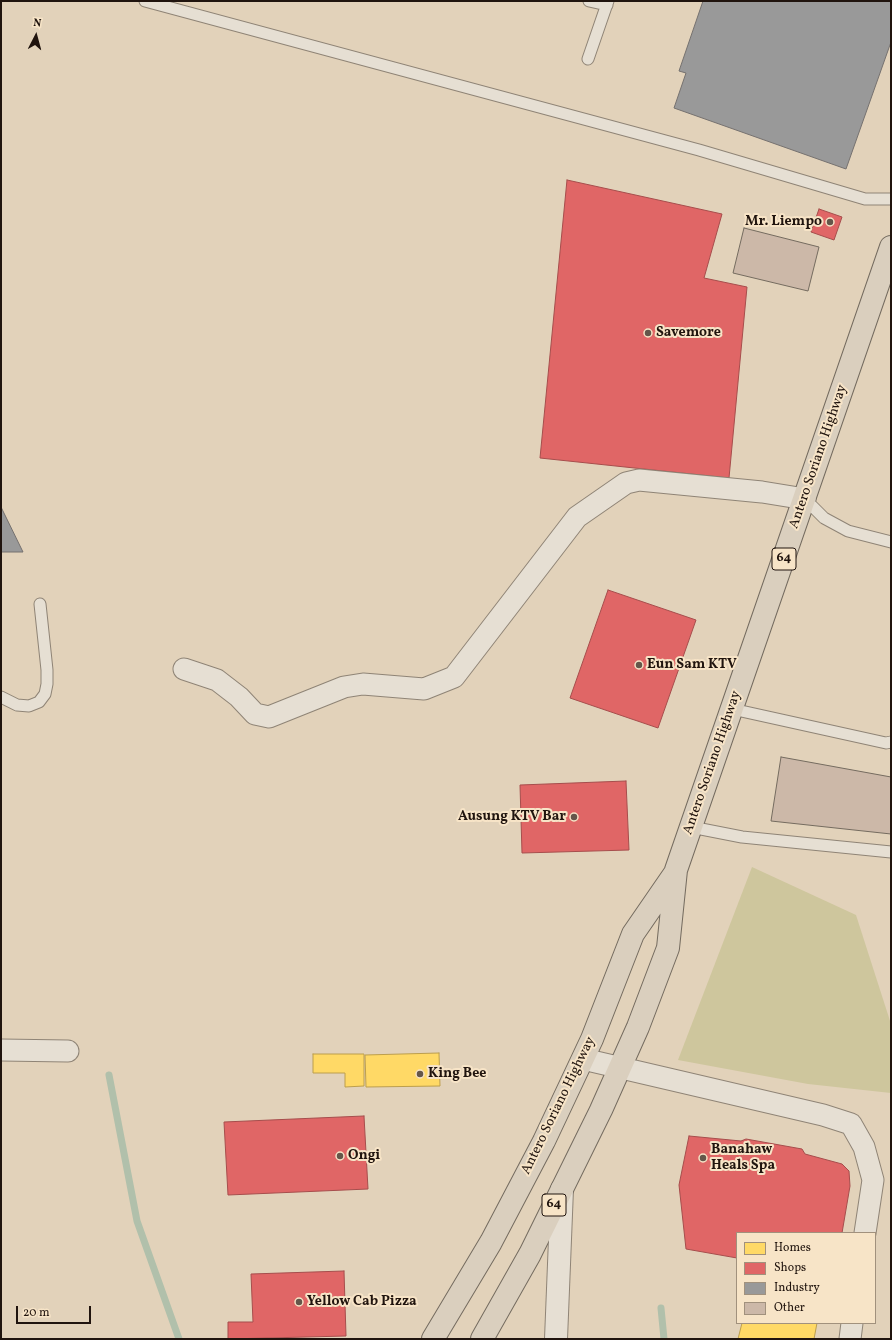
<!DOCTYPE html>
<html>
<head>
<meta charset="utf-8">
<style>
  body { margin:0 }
  #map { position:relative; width:892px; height:1340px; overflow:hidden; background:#e2d2ba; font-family:Vollkorn,serif }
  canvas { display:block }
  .frame { position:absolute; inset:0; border:2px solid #20140e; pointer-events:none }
  .legend { position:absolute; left:736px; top:1232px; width:140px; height:92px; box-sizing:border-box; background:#f7e4c7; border:1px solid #a1917d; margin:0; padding:5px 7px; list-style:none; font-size:12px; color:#20140e }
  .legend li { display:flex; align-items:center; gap:8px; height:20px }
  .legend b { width:20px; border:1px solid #a1917d }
  .north { position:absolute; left:16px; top:16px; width:40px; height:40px; -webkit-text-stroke:3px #f7e4c7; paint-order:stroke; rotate:6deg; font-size:11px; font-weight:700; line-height:16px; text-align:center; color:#20140e }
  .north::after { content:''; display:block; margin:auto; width:14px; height:18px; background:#20140e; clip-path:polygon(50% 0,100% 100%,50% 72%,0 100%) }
  .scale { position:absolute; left:16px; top:1306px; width:75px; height:18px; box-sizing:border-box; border:2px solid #20140e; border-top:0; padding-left:5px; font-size:12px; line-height:14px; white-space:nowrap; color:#20140e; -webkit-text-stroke:3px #f7e4c7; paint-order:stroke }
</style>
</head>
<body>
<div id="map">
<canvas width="892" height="1340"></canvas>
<div class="frame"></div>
<ul class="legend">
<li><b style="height:11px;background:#ffd966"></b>Homes</li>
<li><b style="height:11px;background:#e06666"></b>Shops</li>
<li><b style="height:11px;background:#999"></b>Industry</li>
<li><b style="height:11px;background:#ccb8a8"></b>Other</li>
</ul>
<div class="north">N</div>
<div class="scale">20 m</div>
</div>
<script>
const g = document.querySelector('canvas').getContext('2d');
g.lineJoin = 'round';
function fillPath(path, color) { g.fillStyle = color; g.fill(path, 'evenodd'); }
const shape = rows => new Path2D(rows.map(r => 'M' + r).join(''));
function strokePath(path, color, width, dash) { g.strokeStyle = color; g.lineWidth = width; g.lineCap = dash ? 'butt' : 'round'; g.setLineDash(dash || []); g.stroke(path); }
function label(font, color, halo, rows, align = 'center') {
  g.font = font + ' Vollkorn,serif'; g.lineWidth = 4; g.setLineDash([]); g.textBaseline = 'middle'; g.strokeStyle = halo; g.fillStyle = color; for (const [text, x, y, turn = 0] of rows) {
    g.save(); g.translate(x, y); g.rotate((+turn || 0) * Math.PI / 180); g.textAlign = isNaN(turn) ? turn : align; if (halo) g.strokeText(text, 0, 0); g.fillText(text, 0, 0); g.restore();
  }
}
fillPath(shape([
  [752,867,856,915,891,1024,891,1093,808,1084,678,1060]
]), '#cec69d');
const homes = shape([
  [439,1053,440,1086,366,1087,365,1055,439,1053],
  [313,1054,364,1054,364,1086,345,1087,345,1073,313,1073,313,1054],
  [742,1323,817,1323,814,1339,738,1339,742,1323]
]);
fillPath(homes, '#ffd966');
strokePath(homes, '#bc9e4c', 1);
const shops = shape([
  [567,180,722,214,704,278,747,287,729,478,540,458,567,180],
  [819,209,842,217,834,240,811,232,819,209],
  [608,590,696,620,658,728,570,698,608,590],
  [626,781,629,850,522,853,520,785,626,781],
  [364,1116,368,1189,228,1195,224,1122,364,1116],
  [689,1136,741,1141,746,1139,802,1149,805,1154,842,1164,849,1171,850,1186,842,1233,737,1233,737,1258,686,1249,679,1185,689,1136],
  [344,1271,346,1336,228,1339,228,1322,253,1322,251,1274,344,1271]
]);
fillPath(shops, '#e06666');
strokePath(shops, '#a64d4c', 1);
const industry = shape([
  [703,1,891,1,891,42,846,169,674,108,686,73,679,71,703,1],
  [1,507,23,552,1,552,1,507]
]);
fillPath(industry, '#999');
strokePath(industry, '#75716f', 1);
strokePath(shape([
  [109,1075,137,1221,179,1339],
  [661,1308,664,1339]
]), '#b1c0ab', 7);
const building = shape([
  [744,228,819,247,808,291,733,273,744,228],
  [781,757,891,777,891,834,771,821,781,757]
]);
fillPath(building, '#ccb8a8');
strokePath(building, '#746b5f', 1);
const service = shape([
  [145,1,699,150,865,199,891,199],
  [589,1,607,5],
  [588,59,608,1],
  [805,499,824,518,848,531,891,542],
  [1,697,17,705,29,706,39,702,45,694,47,684,47,670,40,604],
  [732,709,886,743,891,742],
  [691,827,742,837,891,852]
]);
const minor = shape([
  [184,669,217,680,239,697,255,714,269,717,344,687,363,684,424,689,454,677,577,517,626,483,639,480,762,492,805,499],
  [1,1050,68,1051],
  [583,1059,823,1115,851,1124,864,1147,873,1180,865,1233],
  [850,1339,852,1323]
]);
const tertiary = shape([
  [556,1339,562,1189]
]);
const primary = shape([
  [433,1339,491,1242,544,1141,592,1039,633,934,675,873],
  [482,1339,530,1254,601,1110,638,1027,668,948,676,870,891,247]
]);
strokePath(service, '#8f8476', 13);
strokePath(minor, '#8f8476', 23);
strokePath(tertiary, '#8f8476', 24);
strokePath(primary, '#746b5f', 24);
strokePath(service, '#e6dfd3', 11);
strokePath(minor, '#e6dfd3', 21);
strokePath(tertiary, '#e6dfd3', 22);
strokePath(primary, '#dacfbe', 22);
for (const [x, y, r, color] of [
  [830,222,4,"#64564a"],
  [648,333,4,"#64564a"],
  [639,665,4,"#64564a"],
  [574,817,4,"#64564a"],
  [420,1074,4,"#64564a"],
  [340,1156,4,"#64564a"],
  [703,1158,4,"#64564a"],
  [299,1302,4,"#64564a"]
]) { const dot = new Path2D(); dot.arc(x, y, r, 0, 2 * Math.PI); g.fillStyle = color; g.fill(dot); strokePath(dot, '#f7e4c7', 1.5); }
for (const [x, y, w] of [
  [784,559,24],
  [554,1205,24]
]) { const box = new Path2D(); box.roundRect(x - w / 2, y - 11, w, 22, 3); g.fillStyle = '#f7e4c7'; g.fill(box); strokePath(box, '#20140e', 1); }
label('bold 13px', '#20140e', null, [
  ["64",784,559],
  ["64",554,1205]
]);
label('bold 14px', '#20140e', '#f7e4c7', [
  ["Mr. Liempo",822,222,"right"],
  ["Savemore",656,333],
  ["Eun Sam KTV",647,665],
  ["Ausung KTV Bar",566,817,"right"],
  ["King Bee",428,1074],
  ["Banahaw",711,1150],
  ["Heals Spa",711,1166],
  ["Ongi",348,1156],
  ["Yellow Cab Pizza",307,1302]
], 'left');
label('14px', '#20140e', '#f7e4c7', [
  ["Antero Soriano Highway",819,457,-71],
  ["Antero Soriano Highway",713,763,-71],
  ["Antero Soriano Highway",559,1106,-64]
]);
</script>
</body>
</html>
